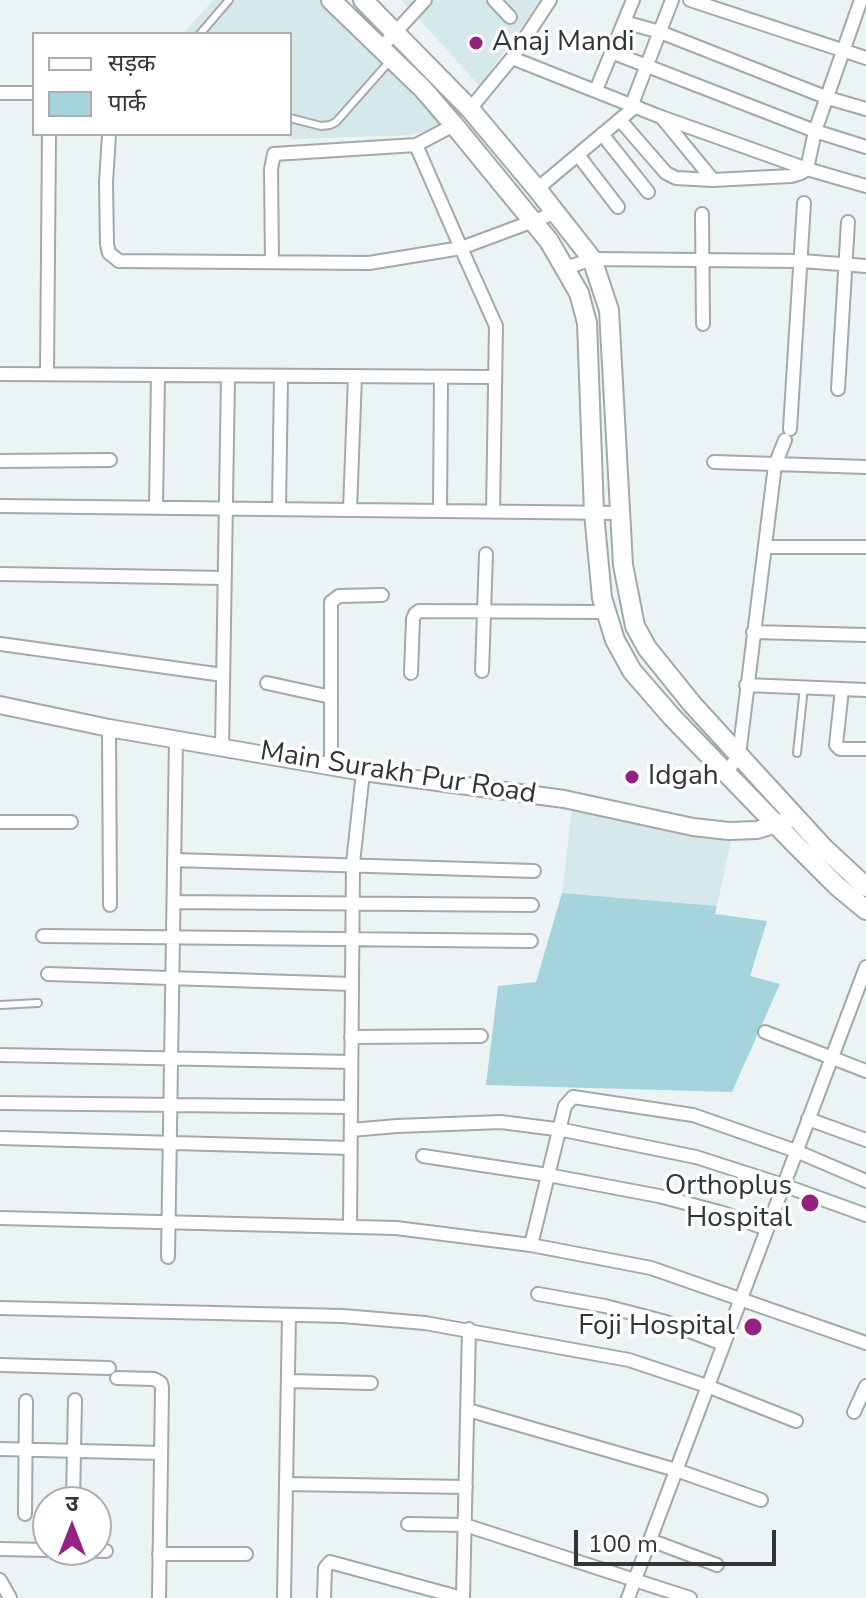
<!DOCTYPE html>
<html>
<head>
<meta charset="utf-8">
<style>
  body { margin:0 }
  #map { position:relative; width:866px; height:1598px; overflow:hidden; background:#ebf3f4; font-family:"Nunito Sans","Noto Sans Devanagari",sans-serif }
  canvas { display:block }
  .legend { position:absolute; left:32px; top:32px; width:260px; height:104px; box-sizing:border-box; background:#fff; border:2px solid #adaeaf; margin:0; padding:10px 14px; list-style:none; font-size:24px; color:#323536 }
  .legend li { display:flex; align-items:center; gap:16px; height:40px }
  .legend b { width:40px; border:2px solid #adaeaf }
  .north { position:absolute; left:32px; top:1486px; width:80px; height:80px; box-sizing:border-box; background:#fff; border:2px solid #adaeaf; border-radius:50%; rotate:0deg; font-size:22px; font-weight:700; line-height:32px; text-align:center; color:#323536 }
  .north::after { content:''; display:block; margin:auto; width:28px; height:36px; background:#952280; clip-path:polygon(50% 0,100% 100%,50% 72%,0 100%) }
  .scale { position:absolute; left:574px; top:1530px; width:202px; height:36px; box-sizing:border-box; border:4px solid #323536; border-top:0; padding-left:10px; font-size:24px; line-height:28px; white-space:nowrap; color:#323536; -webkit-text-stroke:6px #fff; paint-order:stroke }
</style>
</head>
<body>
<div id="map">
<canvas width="866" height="1598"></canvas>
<ul class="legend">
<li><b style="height:10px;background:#fff"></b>सड़क</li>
<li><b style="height:22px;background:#a5d4dc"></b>पार्क</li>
</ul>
<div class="north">उ</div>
<div class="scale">100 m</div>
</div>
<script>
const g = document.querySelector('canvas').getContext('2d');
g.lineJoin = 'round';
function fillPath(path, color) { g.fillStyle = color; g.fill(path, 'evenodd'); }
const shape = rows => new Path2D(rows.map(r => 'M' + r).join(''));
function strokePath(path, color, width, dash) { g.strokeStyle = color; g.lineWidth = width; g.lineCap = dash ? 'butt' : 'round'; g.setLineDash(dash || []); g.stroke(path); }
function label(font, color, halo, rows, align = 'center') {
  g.font = font + ' "Nunito Sans",sans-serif'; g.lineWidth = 7; g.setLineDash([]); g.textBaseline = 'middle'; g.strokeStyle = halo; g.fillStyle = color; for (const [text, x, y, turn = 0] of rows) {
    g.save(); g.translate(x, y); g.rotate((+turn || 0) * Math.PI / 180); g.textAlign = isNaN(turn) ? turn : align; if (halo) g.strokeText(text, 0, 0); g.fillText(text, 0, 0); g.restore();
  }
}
fillPath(shape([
  [213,0,318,0,447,124,411,135,295,139,278,134,290,134,290,34,183,34],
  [401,0,541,0,480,86],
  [572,809,732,836,717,906,562,893]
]), '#d7e8eb');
fillPath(shape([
  [562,893,717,906,715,914,767,921,750,976,780,984,732,1092,486,1085,498,986,536,982]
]), '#a5d4dc');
const service = shape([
  [200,34,229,0],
  [290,118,321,126,330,125,336,122,389,62],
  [797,753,804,687],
  [0,1005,38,1003]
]);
const minor = shape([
  [494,0,510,17],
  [690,0,866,58],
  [624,22,660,32,828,98,866,109],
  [380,49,425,0],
  [611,52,815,131,866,147],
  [512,58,661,117,807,169,866,186],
  [596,90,633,0],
  [0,93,34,93],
  [632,104,672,0],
  [470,109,512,58,550,0],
  [663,119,713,180],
  [620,120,666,173,676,178,713,180,791,176,801,173,807,169,815,131,861,0],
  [602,134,648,192],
  [109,135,106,182,107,244,109,253,119,261,369,263,461,248,416,145],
  [578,155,618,207],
  [537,189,636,106],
  [702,214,703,324],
  [272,262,271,169,274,154,416,145,454,125],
  [566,268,592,259,802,261,866,266],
  [0,374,495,377],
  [47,374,49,134],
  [838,389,848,222],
  [790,429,804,203],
  [0,461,110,460],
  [714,462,866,467],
  [0,506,619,513],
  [156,508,158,375],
  [279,509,281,376],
  [350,510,355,376],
  [440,511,441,377],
  [493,512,496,326,461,248,555,213],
  [765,547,866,547],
  [0,574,225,578],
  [753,632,866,635],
  [0,644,223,675],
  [482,671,486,554],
  [411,673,413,619,415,614,419,611,605,612],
  [267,683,331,697],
  [746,685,866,690],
  [842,689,836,745,840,749,866,749],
  [109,728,110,905],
  [222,747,228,376],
  [331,766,331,602,339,596,382,595],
  [726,773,739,755,775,465,785,440],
  [0,822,71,822],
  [174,860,534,871],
  [174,902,532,905],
  [43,936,531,941],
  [48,974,352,984],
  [765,1032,866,1071],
  [351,1037,481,1036],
  [0,1055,351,1062],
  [0,1103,351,1107],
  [808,1119,866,1140],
  [351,1130,397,1126,501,1122,563,1130,696,1157,783,1185,866,1215],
  [0,1138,350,1148],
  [423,1156,548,1175,659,1196,723,1213,767,1229],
  [0,1218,396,1228,531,1245,651,1268,866,1343],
  [350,1225,353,863,363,772],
  [531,1245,565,1106,573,1097,693,1115,796,1151,866,1181],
  [168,1257,176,740],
  [538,1294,605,1306,666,1322,723,1344],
  [0,1308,343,1316,425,1323,629,1360,707,1386,796,1421],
  [0,1365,109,1368],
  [117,1378,154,1379,161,1383,162,1388,159,1598],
  [289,1381,371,1383],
  [468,1410,676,1470,761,1500],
  [854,1412,866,1386],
  [0,1449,161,1453],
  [286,1484,466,1487],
  [73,1502,75,1400],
  [25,1514,26,1401],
  [408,1524,465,1525,690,1598],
  [650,1540,717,1565],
  [0,1549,48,1550],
  [71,1550,106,1551],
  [159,1554,246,1554],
  [0,1580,10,1598],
  [284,1598,289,1316],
  [324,1598,325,1568,330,1562,462,1598],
  [463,1598,469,1329],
  [628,1598,866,967]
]);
const tertiary = shape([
  [0,705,109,728,363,772,564,799,693,827,729,831,757,830,786,821]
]);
const secondary = shape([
  [331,0,423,89,454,125,549,241,579,293,587,323,594,513,602,598,615,640,632,671,672,717,795,844,837,886,866,910],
  [363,0,470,109,537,189,592,259,609,310,623,565,635,626,647,648,693,705,823,847,866,887]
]);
strokePath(service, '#a2a9aa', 10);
strokePath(minor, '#a2a9aa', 16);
strokePath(tertiary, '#a2a9aa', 20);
strokePath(secondary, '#a2a9aa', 22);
strokePath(service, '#fff', 6);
strokePath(minor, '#fff', 12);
strokePath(tertiary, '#fff', 16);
strokePath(secondary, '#fff', 18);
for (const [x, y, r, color] of [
  [476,43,8,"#952280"],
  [632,777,8,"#952280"],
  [810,1203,10,"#952280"],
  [753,1327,10,"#952280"]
]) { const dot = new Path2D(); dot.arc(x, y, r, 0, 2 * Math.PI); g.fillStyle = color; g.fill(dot); strokePath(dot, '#fff', 3); }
label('28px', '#323536', '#fff', [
  ["Anaj Mandi",492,43],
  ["Idgah",648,777],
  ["Orthoplus",792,1187,"right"],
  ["Hospital",792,1219,"right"],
  ["Foji Hospital",735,1327,"right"]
], 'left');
label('28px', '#323536', '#fff', [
  ["Main Surakh Pur Road",398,774,9]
]);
</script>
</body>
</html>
